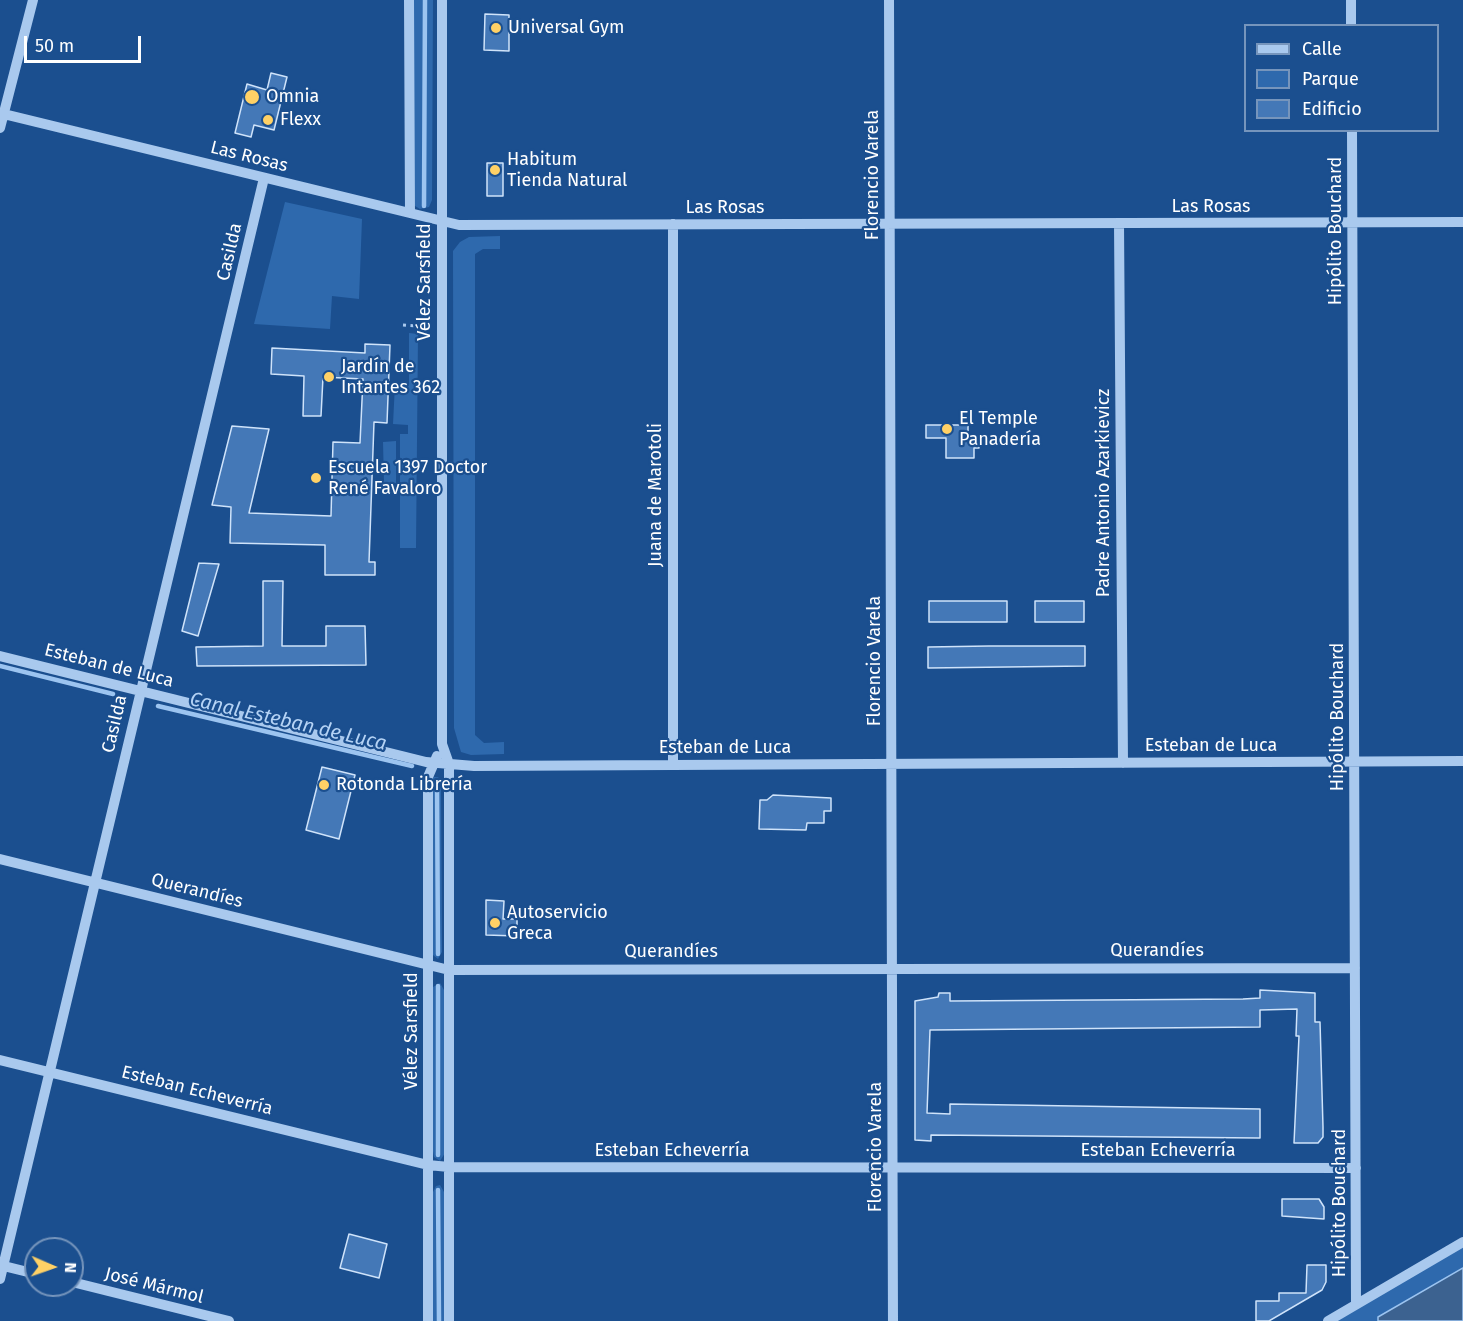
<!DOCTYPE html>
<html>
<head>
<meta charset="utf-8">
<style>
  body { margin:0 }
  #map { position:relative; width:1463px; height:1321px; overflow:hidden; background:#1b4f8f; font-family:"Fira Sans",sans-serif }
  canvas { display:block }
  .legend { position:absolute; left:1244px; top:24px; width:195px; height:108px; box-sizing:border-box; background:#1b4f8f; border:2px solid #7695bc; margin:0; padding:8px 10px; list-style:none; font-size:18px; color:#fff }
  .legend li { display:flex; align-items:center; gap:12px; height:30px }
  .legend b { width:30px; border:2px solid #7695bc }
  .north { position:absolute; left:24px; top:1237px; width:60px; height:60px; box-sizing:border-box; background:#1b4f8f; border:2px solid #7695bc; border-radius:50%; rotate:92deg; font-size:16px; font-weight:700; line-height:24px; text-align:center; color:#fff }
  .north::after { content:''; display:block; margin:auto; width:21px; height:27px; background:#ffd166; clip-path:polygon(50% 0,100% 100%,50% 72%,0 100%) }
  .scale { position:absolute; left:24px; top:36px; width:117px; height:27px; box-sizing:border-box; border:3px solid #fff; border-top:0; padding-left:8px; font-size:18px; line-height:21px; white-space:nowrap; color:#fff; -webkit-text-stroke:4px #1b4f8f; paint-order:stroke }
</style>
</head>
<body>
<div id="map">
<canvas width="1463" height="1321"></canvas>
<ul class="legend">
<li><b style="height:8px;background:#a9c9ee"></b>Calle</li>
<li><b style="height:16px;background:#2e69ad"></b>Parque</li>
<li><b style="height:16px;background:#4478b7"></b>Edificio</li>
</ul>
<div class="north">N</div>
<div class="scale">50 m</div>
</div>
<script>
const g = document.querySelector('canvas').getContext('2d');
g.lineJoin = 'round';
function fillPath(path, color) { g.fillStyle = color; g.fill(path, 'evenodd'); }
const shape = rows => new Path2D(rows.map(r => 'M' + r).join(''));
function strokePath(path, color, width, dash) { g.strokeStyle = color; g.lineWidth = width; g.lineCap = dash ? 'butt' : 'round'; g.setLineDash(dash || []); g.stroke(path); }
function label(font, color, halo, rows, align = 'center') {
  g.font = font + ' "Fira Sans",sans-serif'; g.lineWidth = 4.5; g.setLineDash([]); g.textBaseline = 'middle'; g.strokeStyle = halo; g.fillStyle = color; for (const [text, x, y, turn = 0] of rows) {
    g.save(); g.translate(x, y); g.rotate((+turn || 0) * Math.PI / 180); g.textAlign = isNaN(turn) ? turn : align; if (halo) g.strokeText(text, 0, 0); g.fillText(text, 0, 0); g.restore();
  }
}
fillPath(shape([
  [414,0,433,0,432,200,429,207,420,209,415,206,413,192],
  [285,202,362,219,359,299,332,296,330,329,254,324],
  [500,236,500,249,483,249,475,254,475,735,484,743,504,742,504,754,471,755,461,752,454,728,453,251,460,242,469,237],
  [409,333,418,334,416,548,400,548,400,434,408,434,408,425,393,424,395,384,409,385],
  [396,441,396,483,384,483,383,442],
  [434,777,438,777,441,782,442,952,438,959,433,955,432,780],
  [440,983,444,990,445,1153,440,1161,434,1157,433,1151,433,987],
  [440,1185,444,1192,445,1321,433,1321,432,1194,436,1186],
  [1463,1242,1463,1321,1328,1321]
]), '#2e69ad');
const water = shape([
  [1463,1268,1463,1321,1378,1321,1378,1317,1463,1268]
]);
fillPath(water, '#3c6290');
strokePath(water, '#9cc4f0', 1.5);
strokePath(shape([
  [424,206,425,0],
  [0,666,113,694],
  [158,706,412,766],
  [437,782,438,954],
  [438,986,438,1155],
  [438,1190,439,1321]
]), '#9cc4f0', 4.5);
const building = shape([
  [485,14,509,15,509,51,484,50,485,14],
  [271,73,287,77,274,130,254,125,251,137,235,133,247,84,267,90,271,73],
  [487,163,503,163,503,196,487,196,487,163],
  [365,344,390,345,387,423,374,422,369,562,375,562,375,575,325,575,325,545,230,543,231,507,212,505,232,426,269,429,249,513,331,516,333,442,360,443,363,379,323,377,321,416,303,416,304,376,271,374,272,348,365,353,365,344],
  [926,425,968,425,968,436,979,436,979,448,974,448,974,458,946,458,946,438,926,438,926,425],
  [199,563,219,564,198,636,182,631,199,563],
  [263,581,283,581,282,646,326,646,326,626,365,626,366,665,197,666,196,647,263,646,263,581],
  [929,601,1007,601,1007,622,929,622,929,601],
  [1035,601,1084,601,1084,622,1035,622,1035,601],
  [989,646,1085,646,1085,666,928,668,928,647,989,646],
  [322,767,355,775,339,839,306,830,322,767],
  [773,795,831,798,831,811,824,811,824,823,807,823,806,830,759,829,760,800,767,800,773,795],
  [486,900,504,901,503,919,517,919,517,936,486,935,486,900],
  [1260,990,1315,993,1315,1022,1320,1022,1323,1127,1323,1137,1318,1143,1294,1143,1299,1036,1296,1036,1297,1009,1260,1010,1260,1027,930,1030,927,1113,950,1114,950,1104,1260,1109,1260,1138,931,1135,931,1141,915,1140,915,1001,938,997,939,993,950,993,950,1001,1243,999,1260,998,1260,990],
  [1282,1199,1319,1199,1324,1207,1324,1219,1282,1216,1282,1199],
  [349,1234,387,1244,379,1278,340,1268,349,1234],
  [1307,1265,1326,1265,1326,1282,1322,1290,1269,1321,1256,1321,1256,1301,1279,1301,1279,1293,1306,1293,1307,1265]
]);
fillPath(building, '#4478b7');
strokePath(building, '#cfe3fa', 1.5);
strokePath(shape([
  [403,325,431,327]
]), '#a9c9ee', 3, [3, 4.5]);
strokePath(shape([
  [409,0,410,213],
  [442,0,442,744,449,764,449,1321],
  [889,0,893,1321],
  [1351,0,1351,26],
  [0,113,459,225,1463,222],
  [0,128,33,0],
  [1352,130,1356,1304],
  [1119,223,1123,763],
  [0,656,426,762,474,766,1463,761],
  [673,765,673,224],
  [0,859,449,970,1355,968],
  [0,1060,428,1165,449,1167,1356,1168],
  [0,1265,36,1274],
  [0,1279,264,178],
  [72,1282,229,1321],
  [428,1321,428,777,437,756],
  [1328,1321,1463,1242]
]), '#a9c9ee', 10);
for (const [x, y, r, color] of [
  [496,28,6,"#ffd166"],
  [252,97,8,"#ffd166"],
  [268,120,6,"#ffd166"],
  [495,170,6,"#ffd166"],
  [329,377,6,"#ffd166"],
  [947,429,6,"#ffd166"],
  [316,478,6,"#ffd166"],
  [324,785,6,"#ffd166"],
  [495,923,6,"#ffd166"]
]) { const dot = new Path2D(); dot.arc(x, y, r, 0, 2 * Math.PI); g.fillStyle = color; g.fill(dot); strokePath(dot, '#1b4f8f', 2); }
label('18px', '#fff', '#1b4f8f', [
  ["Universal Gym",508,28],
  ["Omnia",266,97],
  ["Flexx",280,120],
  ["Habitum",507,160],
  ["Tienda Natural",507,181],
  ["Jardín de",341,367],
  ["Intantes 362",341,388],
  ["El Temple",959,419],
  ["Panadería",959,440],
  ["Escuela 1397 Doctor",328,468],
  ["René Favaloro",328,489],
  ["Rotonda Librería",336,785],
  ["Autoservicio",507,913],
  ["Greca",507,934]
], 'left');
label('18px', '#fff', '#1b4f8f', [
  ["Las Rosas",249,157,14],
  ["Florencio Varela",873,175,-90],
  ["Las Rosas",1211,207],
  ["Las Rosas",725,208],
  ["Hipólito Bouchard",1336,231,-90],
  ["Casilda",230,252,-77],
  ["Vélez Sarsfield",425,282,-90],
  ["Padre Antonio Azarkievicz",1104,493,-90],
  ["Juana de Marotoli",656,495,-90],
  ["Florencio Varela",875,661,-90],
  ["Esteban de Luca",109,666,14],
  ["Hipólito Bouchard",1338,717,-90],
  ["Casilda",115,724,-77],
  ["Esteban de Luca",1211,746],
  ["Esteban de Luca",725,748],
  ["Querandíes",197,891,14],
  ["Querandíes",1157,951],
  ["Querandíes",671,952],
  ["Vélez Sarsfield",412,1031,-90],
  ["Esteban Echeverría",197,1091,14],
  ["Florencio Varela",876,1147,-90],
  ["Esteban Echeverría",672,1151],
  ["Esteban Echeverría",1158,1151],
  ["Hipólito Bouchard",1340,1203,-90],
  ["José Mármol",154,1286,14]
]);
label('italic 20px', '#b5d3f5', '#1b4f8f', [
  ["Canal Esteban de Luca",288,722,13]
]);
</script>
</body>
</html>
